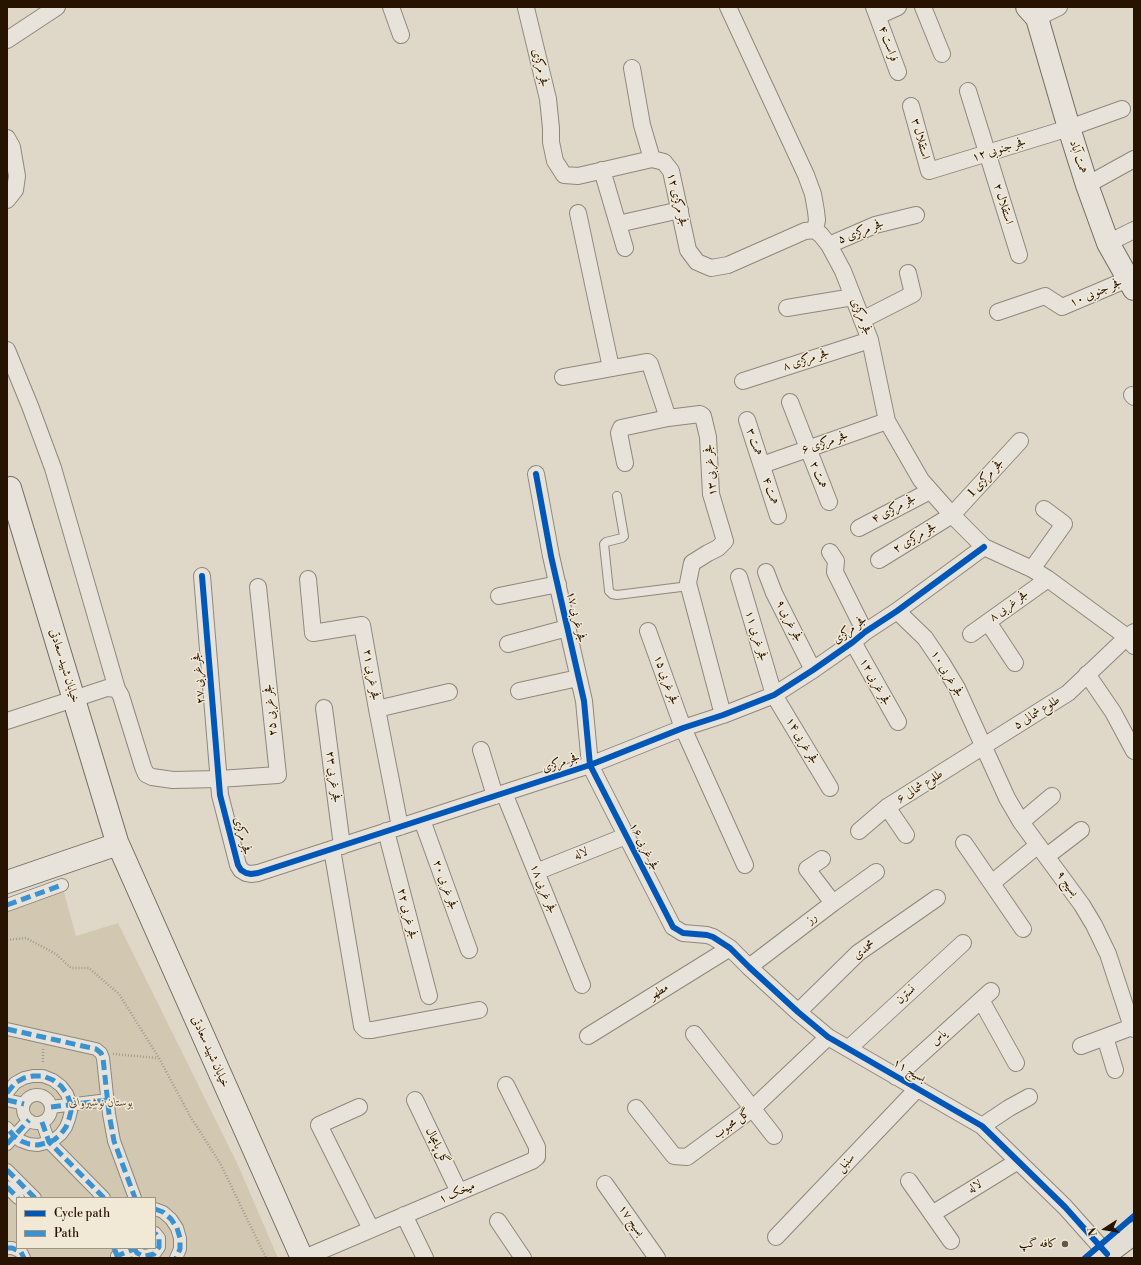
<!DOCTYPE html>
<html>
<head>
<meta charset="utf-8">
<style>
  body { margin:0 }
  #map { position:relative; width:1141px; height:1265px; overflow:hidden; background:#dfd8c8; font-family:"Libre Bodoni",serif }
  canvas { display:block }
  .frame { position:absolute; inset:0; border:8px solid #271300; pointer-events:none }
  .legend { position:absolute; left:16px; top:1197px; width:140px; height:52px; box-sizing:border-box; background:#f1e8d5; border:1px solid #a09380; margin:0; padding:5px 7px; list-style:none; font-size:12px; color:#271300 }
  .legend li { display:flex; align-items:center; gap:8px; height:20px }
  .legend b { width:20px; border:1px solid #a09380 }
  .north { position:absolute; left:1085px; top:1209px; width:40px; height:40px; -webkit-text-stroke:3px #f1e8d5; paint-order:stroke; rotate:258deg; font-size:11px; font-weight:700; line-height:16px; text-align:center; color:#271300 }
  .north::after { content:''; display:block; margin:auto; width:14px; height:18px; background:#271300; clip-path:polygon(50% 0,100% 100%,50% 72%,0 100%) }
</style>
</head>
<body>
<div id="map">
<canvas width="1141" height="1265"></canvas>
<div class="frame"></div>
<ul class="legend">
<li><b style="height:5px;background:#0057b8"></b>Cycle path</li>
<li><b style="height:5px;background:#3b92d0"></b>Path</li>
</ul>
<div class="north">N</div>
</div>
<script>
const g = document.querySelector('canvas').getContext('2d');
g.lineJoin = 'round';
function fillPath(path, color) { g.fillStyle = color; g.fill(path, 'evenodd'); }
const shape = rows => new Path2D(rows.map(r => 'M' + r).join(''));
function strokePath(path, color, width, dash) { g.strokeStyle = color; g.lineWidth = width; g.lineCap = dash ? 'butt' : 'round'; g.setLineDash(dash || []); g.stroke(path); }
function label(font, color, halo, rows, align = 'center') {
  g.font = font + ' "Libre Bodoni",Amiri,serif'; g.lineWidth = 3; g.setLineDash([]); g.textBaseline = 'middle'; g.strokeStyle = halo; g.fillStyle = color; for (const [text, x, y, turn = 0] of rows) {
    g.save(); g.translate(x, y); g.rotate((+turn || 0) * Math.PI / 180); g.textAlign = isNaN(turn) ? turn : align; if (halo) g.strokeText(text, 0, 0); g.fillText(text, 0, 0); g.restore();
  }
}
fillPath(shape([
  [62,885,76,936,118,923,238,1165,278,1258,7,1258,7,905],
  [17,1198,155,1198,155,1248,17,1248]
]), '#d2c8b1');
const service = shape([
  [617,496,624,536,622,538,606,542,604,544,609,591,612,594,617,595,689,586]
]);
const pedestrian = shape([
  [7,905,62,885],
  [7,1029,96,1049,101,1053,103,1058,109,1114,114,1141,135,1198],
  [7,1093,15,1083,24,1078,33,1076,43,1076,53,1080,61,1086,67,1094,70,1102,71,1111,69,1119,66,1127,61,1134,54,1140,46,1143,38,1145,29,1144,21,1141,14,1136,7,1128],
  '23 1109a14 14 0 1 1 28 0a14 14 0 1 1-28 0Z',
  [7,1100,24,1104],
  [51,1107,108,1100],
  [42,1122,49,1142,104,1198],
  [7,1144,29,1120],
  [7,1170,35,1198],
  [7,1187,18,1198],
  [155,1209,163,1212,171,1219,177,1228,180,1238,180,1249,176,1258],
  [7,1248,12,1248,17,1250,21,1252,24,1258],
  [134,1248,137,1253,141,1255,145,1256,154,1254,159,1247,159,1238,155,1233],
  [118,1258,117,1256,134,1249]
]);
const minor = shape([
  [391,7,401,35],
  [728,7,806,175,813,194,816,211,817,220,815,230],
  [874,7,898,72],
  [923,7,942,54],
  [526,8,548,99,551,128,551,142,555,161,564,175,578,176,652,159,664,162,671,171,688,250,697,262,711,268,728,265,805,231,815,230],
  [1037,9,1037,18,1059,7],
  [878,16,898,7],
  [7,40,57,7],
  [632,68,642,125,652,159],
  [968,91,1019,255],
  [911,106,929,171,1069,128,1122,109],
  [7,138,12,147,17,176,15,190,7,200],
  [602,170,625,248],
  [1087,185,1134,159],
  [578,213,611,368],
  [618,224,680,210],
  [815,230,821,235,829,245,843,271,870,340,887,421,921,480,952,515,984,547,1032,569,1048,579,1127,637,1134,646],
  [1108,243,1134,230],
  [829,245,875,225,916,215],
  [787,308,853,297],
  [998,312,1045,296,1062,307,1128,279],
  [862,320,913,294,908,273],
  [7,350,30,406,53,468,117,689],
  [563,377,646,362,648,362,650,364,668,418],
  [743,381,870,340],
  [1132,395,1134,397],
  [790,402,829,502],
  [747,420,778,516],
  [625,463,619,433,621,428,668,418,700,414,703,416,708,437,711,494,725,541,718,548,708,553,692,563,688,583,723,715],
  [762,465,887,421],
  [536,474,551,556,584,701,590,765,673,927,683,933,707,935,713,937,730,948,749,967,798,1012,828,1037,982,1126,1065,1207,1107,1254],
  [859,528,930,491],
  [830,552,836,561,835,572,865,632],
  [879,560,952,515,1020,441],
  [1032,569,1064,524,1044,509],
  [766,572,774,593,813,670],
  [202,576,220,795,238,865,241,870,246,873,251,874,258,873,590,765,683,728,723,715,774,695,813,670,853,642,865,632,897,611,984,547],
  [739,577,774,695,830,788],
  [308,579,313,633,362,625,377,709,400,827],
  [499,596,558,584],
  [897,611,925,638,942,663,957,688,1007,798,1021,822,1082,905,1094,925,1108,954,1132,1027,1134,1029],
  [988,622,1015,663],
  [648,631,683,728,745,865],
  [971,634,1048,579],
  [853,642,898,722],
  [508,644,567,628],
  [1087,674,1113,712,1134,751],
  [519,691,578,678],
  [324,708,342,846],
  [377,709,449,692],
  [7,721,107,688,117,689,121,696,143,767,146,774,152,777,173,780,219,779,278,775,258,587],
  [481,750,495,796],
  [504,793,582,985],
  [887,807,906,835],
  [422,820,469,950],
  [1021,822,1052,796],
  [386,831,429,996],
  [859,831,887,807,1068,693,1127,637,1134,632],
  [964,843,1023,929],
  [332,849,362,1026,366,1030,372,1030,479,1010],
  [1047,856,1081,830],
  [822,859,807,869,833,903],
  [536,872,626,836],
  [992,883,1038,845],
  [749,967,833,903,876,872],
  [981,1000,1016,1063],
  [798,1012,858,953,937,898],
  [694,1034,774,1136],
  [588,1036,730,948],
  [1105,1037,1115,1070],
  [1081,1046,1132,1027],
  [849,1048,963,943],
  [896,1077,991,991],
  [415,1100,459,1192],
  [359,1107,319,1125,371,1229],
  [636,1108,674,1156,687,1157,752,1109,828,1037],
  [982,1126,1009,1108,1029,1097],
  [909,1181,951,1241],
  [605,1184,657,1258],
  [932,1214,1018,1161],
  [404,1215,425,1258],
  [498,1221,523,1258],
  [776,1237,917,1089],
  [304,1258,532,1161,537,1157,537,1147,506,1085]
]);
const secondary = shape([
  [1027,7,1037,18,1069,128,1087,185,1108,243,1134,289],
  [10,488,118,845],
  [7,882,118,844,302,1258]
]);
const trunk = shape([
  [1101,1258,1134,1233]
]);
strokePath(service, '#8e877c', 10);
strokePath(pedestrian, '#8e877c', 14);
strokePath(minor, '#8e877c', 18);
strokePath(secondary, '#736c61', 24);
strokePath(trunk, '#736c61', 24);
strokePath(shape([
  [7,940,26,938,56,954,71,968,89,968,119,994,159,1058,190,1116,220,1163,266,1258],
  [43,1049,43,1064],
  [113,1054,158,1058]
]), '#a19c93', 2.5, [1, 2]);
strokePath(service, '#e7e3db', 8);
strokePath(pedestrian, '#e7e3db', 12);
strokePath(minor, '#e7e3db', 16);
strokePath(secondary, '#e7e3db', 22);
strokePath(trunk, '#e2ded5', 22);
strokePath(shape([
  [7,905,62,885],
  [7,1029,96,1049,101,1053,103,1058,109,1114,114,1141,135,1198],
  [7,1093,15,1083,24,1078,33,1076,43,1076,53,1080,61,1086,67,1094,70,1102,71,1111,69,1119,66,1127,61,1134,54,1140,46,1143,38,1145,29,1144,21,1141,14,1136,7,1128],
  [7,1100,24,1104],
  [51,1107,108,1100],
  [42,1122,49,1142,104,1198],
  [7,1144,29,1120],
  [7,1170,35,1198],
  [7,1187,18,1198],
  [155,1209,163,1212,171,1219,177,1228,180,1238,180,1249,176,1258],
  [7,1248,12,1248,17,1250,21,1252,24,1258],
  [114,1248,118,1258],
  [134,1248,137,1253,141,1255,145,1256,154,1254,159,1247,159,1238,155,1233],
  [118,1258,117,1256,134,1249]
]), '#3b92d0', 5, [10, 5]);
strokePath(shape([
  [536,474,551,556,584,701,590,765,673,927,683,933,707,935,713,937,730,948,749,967,798,1012,828,1037,982,1126,1065,1207,1107,1254],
  [202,576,220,795,238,865,241,870,246,873,251,874,258,873,590,765,683,728,723,715,774,695,813,670,853,642,865,632,897,611,984,547],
  [1085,1258,1134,1216]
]), '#0057b8', 6);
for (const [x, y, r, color] of [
  [1065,1244,4,"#675846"]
]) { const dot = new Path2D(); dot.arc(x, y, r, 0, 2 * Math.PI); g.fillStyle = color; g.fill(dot); strokePath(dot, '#f1e8d5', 1.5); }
label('12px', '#271300', '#f1e8d5', [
  ["فراست ۴",888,44,70],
  ["فجر مرکزی",540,68,76],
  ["استقلال ۳",920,139,75],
  ["فجر جنوبی ۱۲",999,150,-17],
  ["همت آباد",1078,157,72],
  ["فجر مرکزی ۱۲",677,200,76],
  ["استقلال ۲",1003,204,73],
  ["فجر مرکزی ۵",861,232,-21],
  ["فجر جنوبی ۱۰",1096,293,-23],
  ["فجر مرکزی",861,317,68],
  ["فجر مرکزی ۸",806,360,-18],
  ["همت ۳",754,442,71],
  ["فجر مرکزی ۶",825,443,-19],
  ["فجر غربی ۱۳",711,470,-95],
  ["همت ۲",818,475,68],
  ["فجر مرکزی 1",986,478,-48],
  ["همت ۴",770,491,72],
  ["فجر مرکزی ۴",894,509,-28],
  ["فجر مرکزی ۲",915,538,-31],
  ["فجر غربی ۸",1009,606,-36],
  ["فجر غربی ۱۷",576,617,77],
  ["فجر غربی ۹",789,621,63],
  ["فجر مرکزی",850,630,-36],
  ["فجر غربی ۱۱",756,636,73],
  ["خیابان شهید سعادتی",64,666,73],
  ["فجر غربی ۱۰",947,674,59],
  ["فجر غربی ۲۱",371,675,80],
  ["فجر غربی ۲۷",199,678,-95],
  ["فجر غربی ۱۵",666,680,70],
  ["فجر غربی ۱۲",875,682,61],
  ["فجر غربی ۲۵",271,710,-96],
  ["طلوع شمالی ۵",1037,713,-32],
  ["فجر غربی ۱۴",802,741,59],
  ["فجر مرکزی",561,763,-18],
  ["فجر غربی ۲۳",333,777,82],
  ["طلوع شمالی ۶",920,787,-32],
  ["فجر مرکزی",242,836,75],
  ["فجر غربی ۱۶",644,847,63],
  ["لاله",581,854,-22],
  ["بسیج ۹",1067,884,55],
  ["فجر غربی ۲۰",445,885,70],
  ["فجر غربی ۱۸",543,889,68],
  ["فجر غربی ۲۲",407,914,76],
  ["رز",812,919,-37],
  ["محمدی",864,950,-38],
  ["مطهر",659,992,-32],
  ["نسترن",906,995,-43],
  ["یاس",939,1038,-42],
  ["خیابان شهید سعادتی",210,1052,66],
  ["بسیج ۱۱",909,1071,30],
  ["گل محبوب",732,1124,-36],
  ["گل پامچال",437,1146,64],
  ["سنبل",846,1163,-47],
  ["لاله",975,1187,-31],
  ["میخک ۱",457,1193,-23],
  ["بسیج ۱۷",631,1221,55]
]);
label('italic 12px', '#5f4d37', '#f1e8d5', [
  ["بوستان نوشیروانی",101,1103]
]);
label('12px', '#271300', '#f1e8d5', [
  ["کافه گپ",1057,1244]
], 'right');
</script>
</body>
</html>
